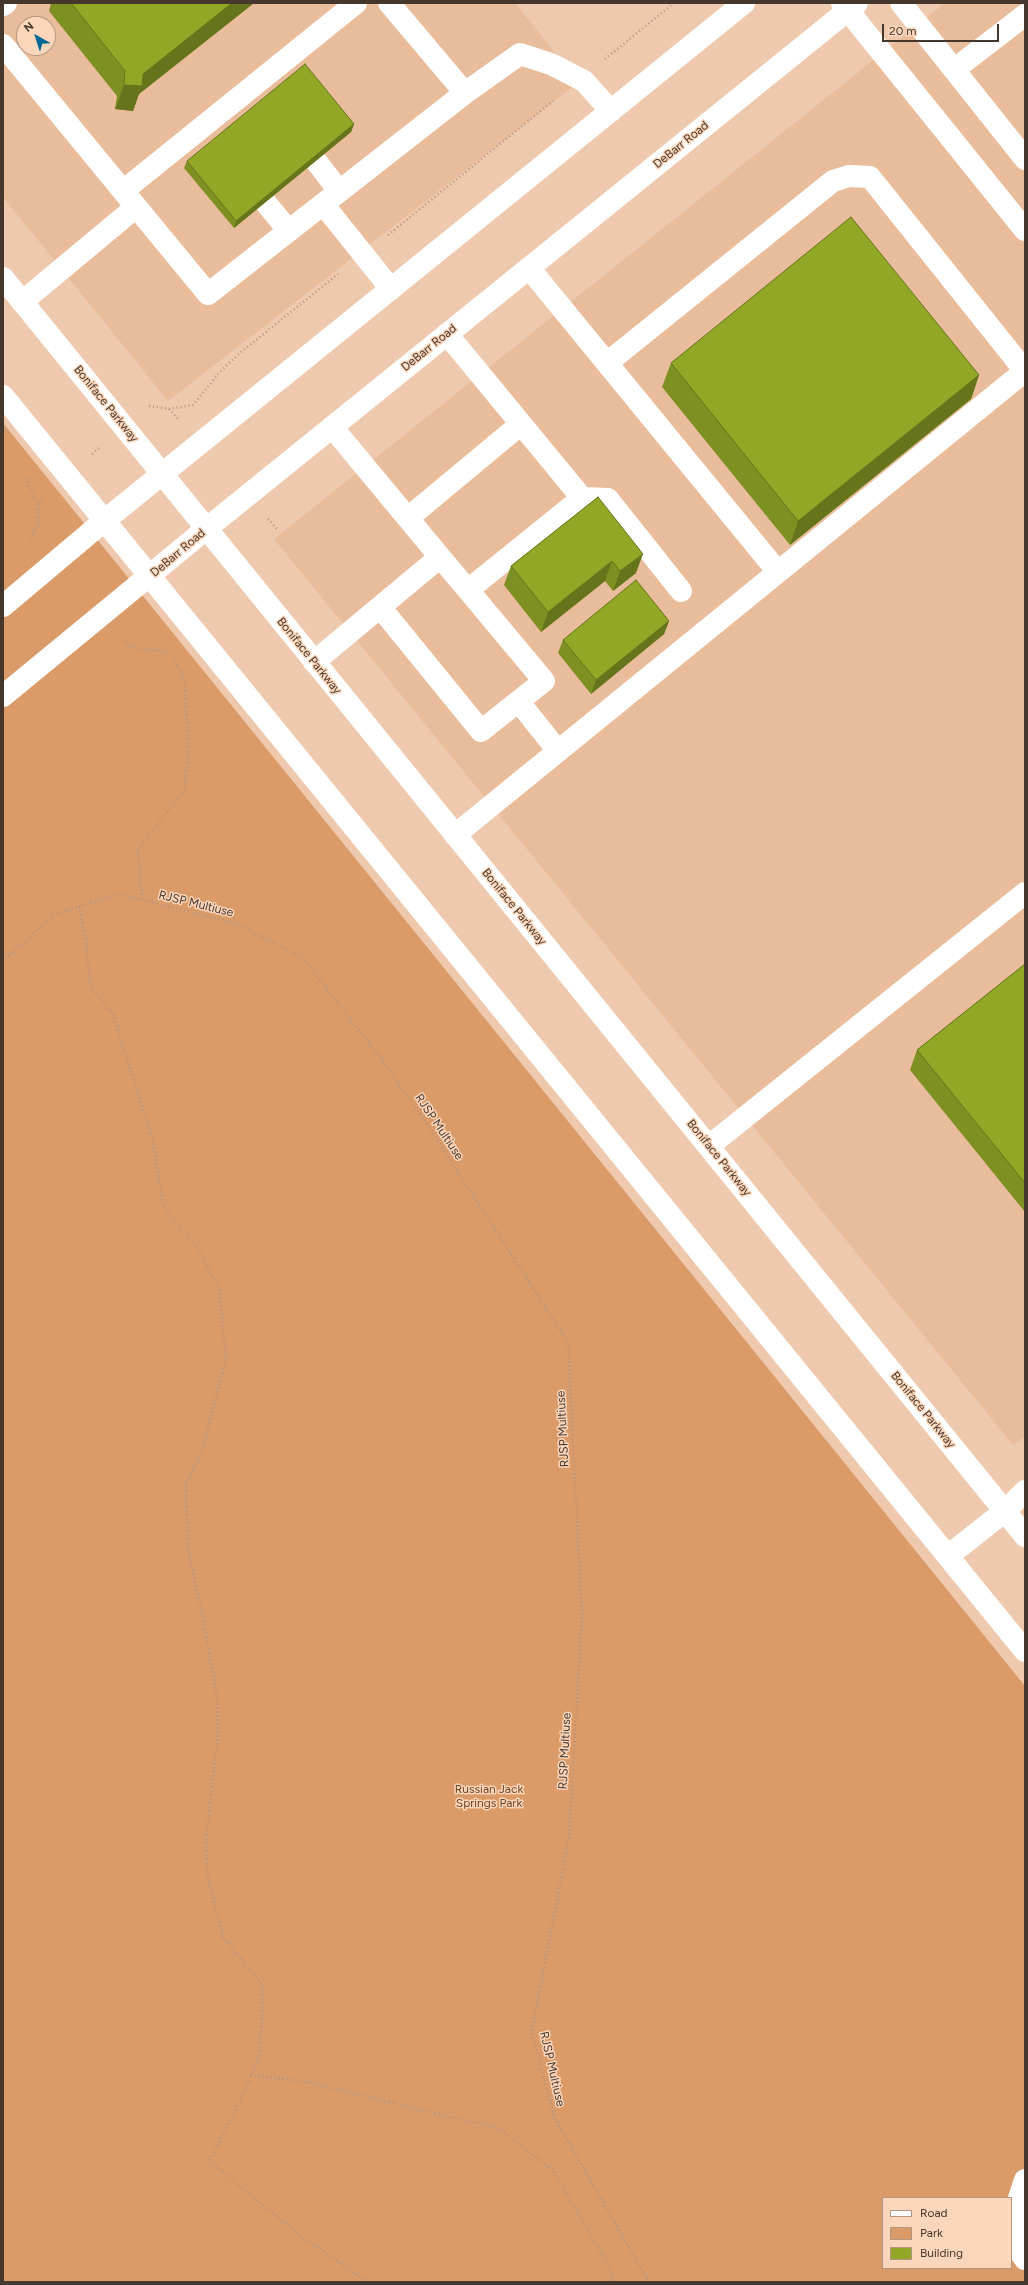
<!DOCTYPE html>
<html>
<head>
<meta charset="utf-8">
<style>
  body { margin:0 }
  #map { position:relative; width:1028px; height:2285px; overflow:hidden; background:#efc9ad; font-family:Figtree,sans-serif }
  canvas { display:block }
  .frame { position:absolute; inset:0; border:4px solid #46372c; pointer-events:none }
  .legend { position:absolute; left:882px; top:2197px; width:130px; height:72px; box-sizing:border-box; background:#fcd6ba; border:1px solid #b39681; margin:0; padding:5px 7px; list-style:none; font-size:12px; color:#46372c }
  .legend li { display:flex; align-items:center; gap:8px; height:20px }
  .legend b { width:20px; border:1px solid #b39681 }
  .north { position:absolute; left:16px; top:16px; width:40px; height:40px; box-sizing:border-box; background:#fcd6ba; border:1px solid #b39681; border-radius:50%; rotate:321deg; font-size:11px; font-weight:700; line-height:16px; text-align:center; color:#46372c }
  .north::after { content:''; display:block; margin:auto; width:14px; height:18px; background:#026695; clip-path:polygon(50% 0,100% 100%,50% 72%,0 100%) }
  .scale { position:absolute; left:882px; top:24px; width:117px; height:18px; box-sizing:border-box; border:2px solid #46372c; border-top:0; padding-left:5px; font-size:12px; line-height:14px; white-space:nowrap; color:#46372c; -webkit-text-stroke:3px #fcd6ba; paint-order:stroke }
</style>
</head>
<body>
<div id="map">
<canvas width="1028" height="2285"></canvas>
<div class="frame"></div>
<ul class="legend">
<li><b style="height:5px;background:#fff"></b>Road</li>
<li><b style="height:11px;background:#db9b69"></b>Park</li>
<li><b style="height:11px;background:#92a726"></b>Building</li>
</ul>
<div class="north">N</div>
<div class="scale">20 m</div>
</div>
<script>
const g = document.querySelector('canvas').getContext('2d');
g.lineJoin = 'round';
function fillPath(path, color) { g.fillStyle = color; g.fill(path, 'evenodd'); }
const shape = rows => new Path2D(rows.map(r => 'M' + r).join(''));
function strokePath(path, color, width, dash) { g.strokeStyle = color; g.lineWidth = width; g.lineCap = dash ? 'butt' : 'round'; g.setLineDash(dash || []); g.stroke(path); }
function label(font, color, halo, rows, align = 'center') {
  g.font = font + ' Figtree,sans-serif'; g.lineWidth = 3; g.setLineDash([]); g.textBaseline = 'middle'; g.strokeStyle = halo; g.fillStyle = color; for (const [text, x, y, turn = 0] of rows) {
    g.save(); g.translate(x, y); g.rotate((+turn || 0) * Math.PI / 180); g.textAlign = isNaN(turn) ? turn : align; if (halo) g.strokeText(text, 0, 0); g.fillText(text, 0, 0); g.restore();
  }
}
fillPath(shape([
  [3,3,515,3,579,82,168,401,3,197],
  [24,24,48,24,48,48,24,48],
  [945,3,1025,3,1025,1436,1013,1445,274,539]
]), '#e9bd9c');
fillPath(shape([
  [3,423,1025,1686,1025,2282,3,2282],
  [883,2198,1011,2198,1011,2268,883,2268]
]), '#db9b69');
strokePath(shape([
  [605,59,674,3],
  [388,235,553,101],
  [149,406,169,409,193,405,219,373,240,353,338,274],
  [169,409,179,420],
  [92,454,100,447],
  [26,478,38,504],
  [268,519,278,530],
  [30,540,38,523,38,504,44,498],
  [123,637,130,647,169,652],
  [142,899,138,849,184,791,189,751,184,677,174,660],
  [79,907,86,941,90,986,113,1014,153,1140,163,1206,198,1249,219,1288,226,1358,204,1445,186,1485,188,1551,200,1602,216,1689,218,1734,206,1842,208,1881,223,1937,263,1986,260,2055,239,2104,209,2161,300,2235,368,2282],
  [3,961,54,914,119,894,235,923,303,958,379,1056,431,1130,568,1342,582,1616,569,1836,532,2032,554,2117,649,2282],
  [251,2075,302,2081,498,2128,553,2170,607,2263,615,2282]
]), '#b1947e', 2.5, [1, 3]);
strokePath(shape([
  [842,3,1025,230],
  [901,3,1025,159],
  [3,5,6,3],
  [3,45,208,294,465,93,389,3],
  [955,69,1025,15],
  [465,93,520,54,551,64,584,81,611,111],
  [316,161,339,191],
  [123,191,356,3],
  [265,202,289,231],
  [323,204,391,289],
  [529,268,778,572],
  [22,302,136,207],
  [582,498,608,499,681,591],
  [408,518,521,424],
  [440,557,468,590,582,498,447,334],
  [380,607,481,731,544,681,468,590],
  [314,662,440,557,332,427],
  [519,702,558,751],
  [455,835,1025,371,870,177,849,176,833,181,607,363],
  [709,1146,1025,893],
  [948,1556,1005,1511,1025,1491],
  [1025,2180,1014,2213,1020,2252,1025,2259]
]), '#fff', 22);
strokePath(shape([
  [3,606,104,521,744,3],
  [3,696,206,529,857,3]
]), '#fff', 22);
strokePath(shape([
  [3,278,1025,1536],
  [3,396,1025,1651]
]), '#fff', 22);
fillPath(shape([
  [51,3,254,3,139,94,133,111,115,109,117,96,49,11],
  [354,124,351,132,234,228,184,168,187,161],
  [671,363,979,375,971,399,790,545,662,387],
  [598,497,636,573,613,591,605,581,541,632,504,585,511,566],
  [669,621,664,634,591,694,558,653,563,640],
  [1025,964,1025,1212,910,1070,917,1050]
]), '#7e9021');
fillPath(shape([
  [232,3,254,3,139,94,133,111,115,109,124,85,143,74],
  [354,124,351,132,234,228,236,221],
  [979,375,971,399,790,545,798,521],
  [643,554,636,573,613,591,620,571],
  [612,561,605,581,541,632,548,612],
  [669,621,664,634,591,694,596,680]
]), '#66751b');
const building = shape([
  [71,3,232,3,143,74,142,86,124,85,125,71,71,3],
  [305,64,354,124,236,221,187,161,305,64],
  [851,217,979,375,798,521,671,363,851,217],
  [598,497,643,554,620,571,612,561,548,612,511,566,598,497],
  [636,580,669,621,596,680,563,640,636,580],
  [1025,964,1025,1183,917,1050,1025,964]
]);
fillPath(building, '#92a726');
strokePath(building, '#66751b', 1);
label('12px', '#46372c', '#fcd6ba', [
  ["DeBarr Road",681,145,-39],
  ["DeBarr Road",429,348,-39],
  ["Boniface Parkway",106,404,51],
  ["DeBarr Road",178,553,-40],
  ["Boniface Parkway",309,656,51],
  ["RJSP Multiuse",196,904,14],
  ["Boniface Parkway",514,907,51],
  ["RJSP Multiuse",439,1127,56],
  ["Boniface Parkway",719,1158,51],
  ["Boniface Parkway",923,1410,51],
  ["RJSP Multiuse",563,1429,-93],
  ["RJSP Multiuse",565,1751,-87],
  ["RJSP Multiuse",552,2069,77]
]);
label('12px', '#6d4626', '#fcd6ba', [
  ["Russian Jack",489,1789],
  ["Springs Park",489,1803]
]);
</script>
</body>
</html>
